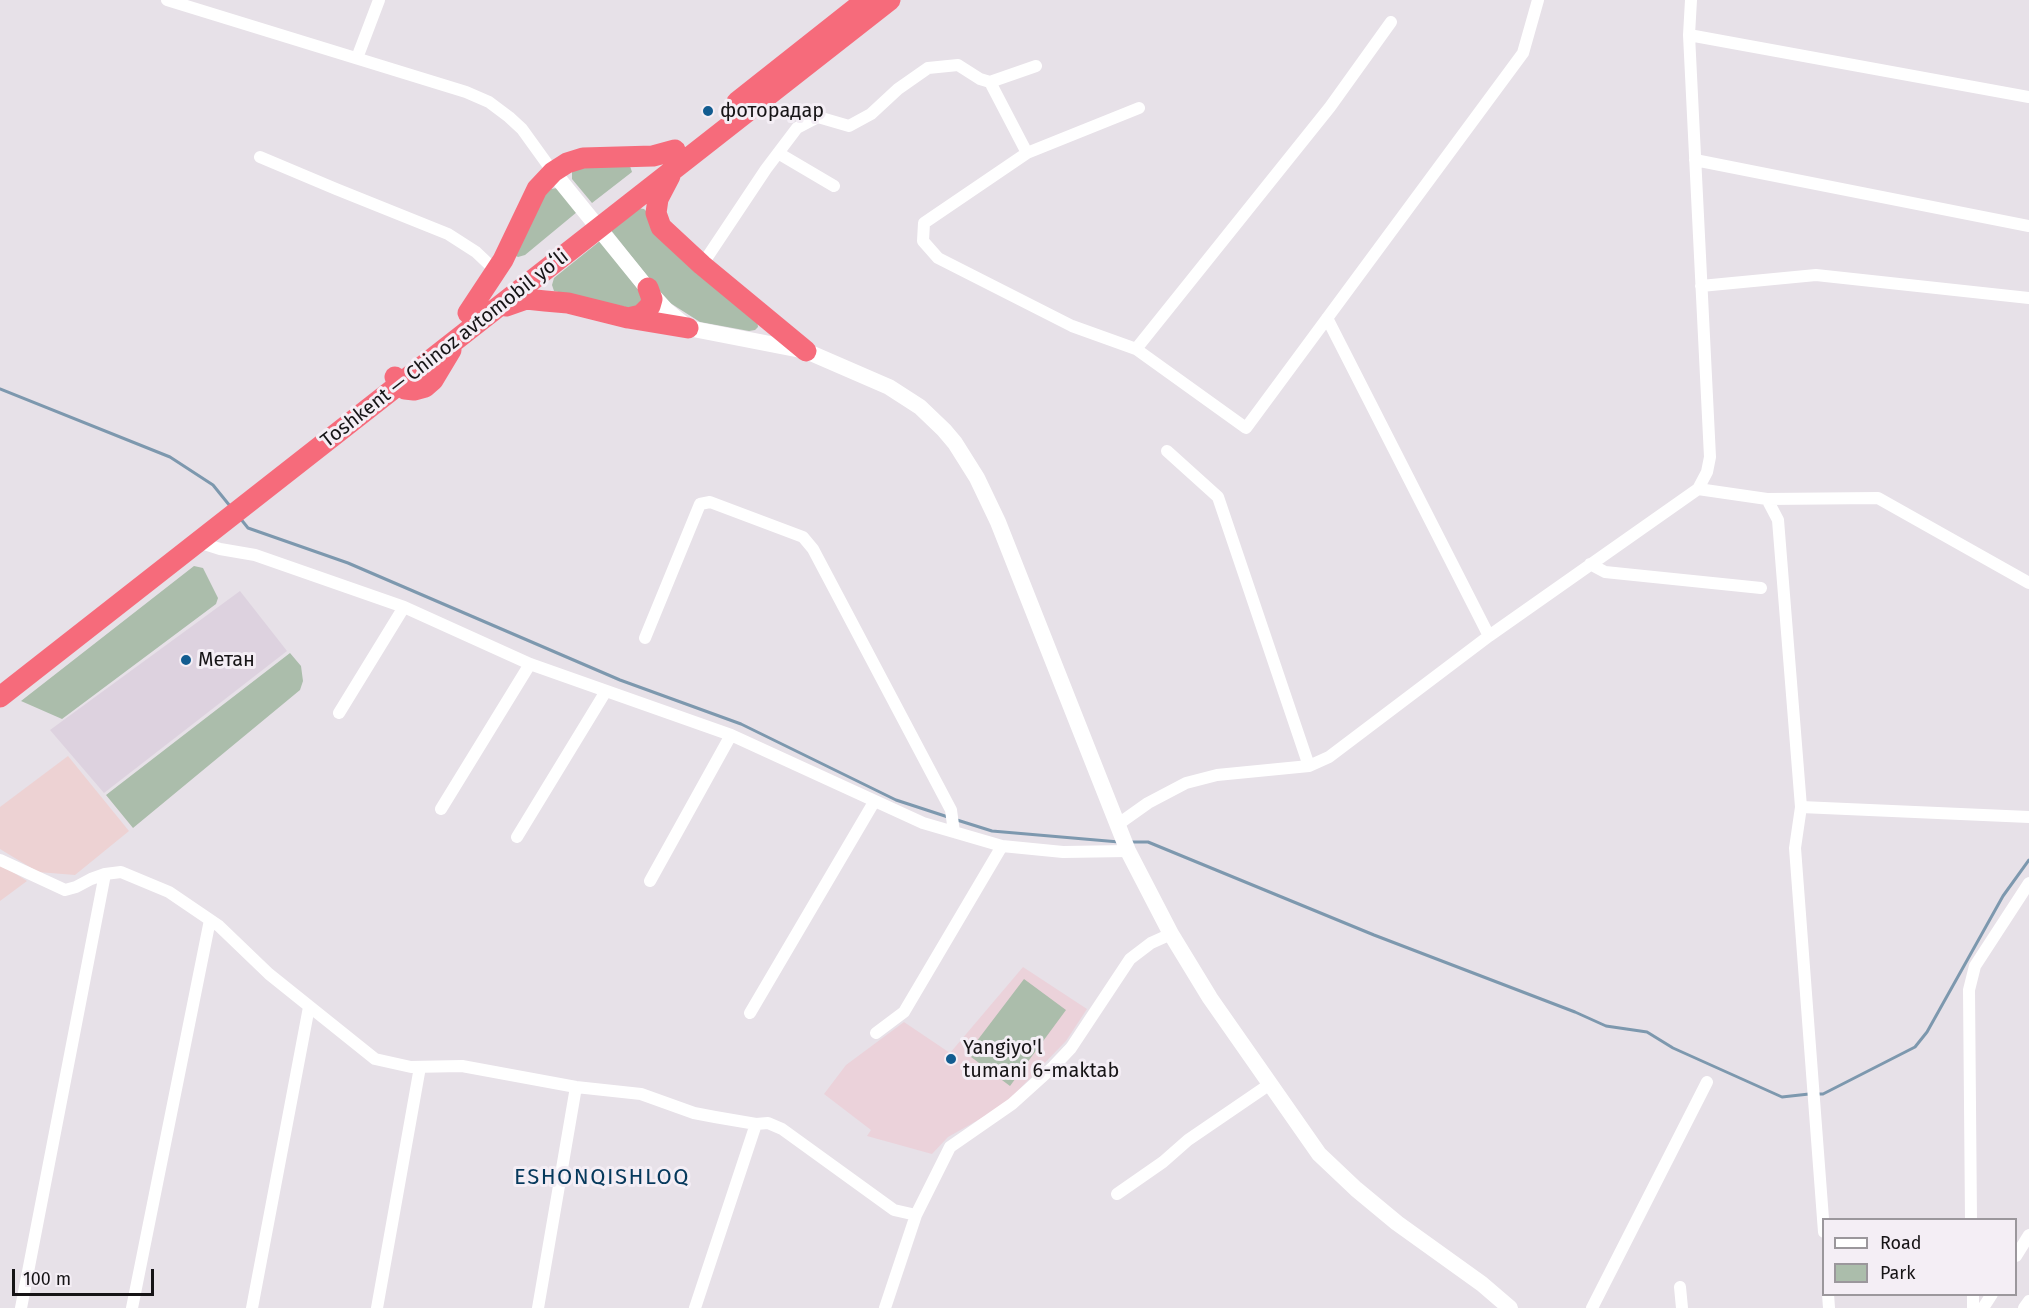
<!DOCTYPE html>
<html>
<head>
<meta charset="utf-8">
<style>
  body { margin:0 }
  #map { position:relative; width:2029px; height:1308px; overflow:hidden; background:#e7e1e8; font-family:"Fira Sans",sans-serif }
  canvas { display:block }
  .legend { position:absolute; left:1822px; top:1218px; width:195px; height:78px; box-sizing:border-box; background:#f4eef5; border:2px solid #9b979c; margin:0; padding:8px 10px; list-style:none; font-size:18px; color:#161416 }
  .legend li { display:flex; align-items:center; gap:12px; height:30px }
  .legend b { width:30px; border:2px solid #9b979c }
  .scale { position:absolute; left:12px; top:1269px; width:142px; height:27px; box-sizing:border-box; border:3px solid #161416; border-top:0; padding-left:8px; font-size:18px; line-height:21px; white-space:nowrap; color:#161416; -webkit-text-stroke:4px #f4eef5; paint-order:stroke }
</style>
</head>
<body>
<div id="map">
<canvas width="2029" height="1308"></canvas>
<ul class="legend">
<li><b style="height:8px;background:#fff"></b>Road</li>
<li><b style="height:16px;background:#abbdab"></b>Park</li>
</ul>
<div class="scale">100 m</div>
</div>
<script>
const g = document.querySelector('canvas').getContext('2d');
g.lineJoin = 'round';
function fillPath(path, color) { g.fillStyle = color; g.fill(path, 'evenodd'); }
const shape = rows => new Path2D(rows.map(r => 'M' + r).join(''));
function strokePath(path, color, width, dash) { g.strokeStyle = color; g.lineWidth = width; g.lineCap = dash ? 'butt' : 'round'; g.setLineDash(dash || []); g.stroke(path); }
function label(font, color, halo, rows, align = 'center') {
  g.font = font + ' "Fira Sans",sans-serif'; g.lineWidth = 6; g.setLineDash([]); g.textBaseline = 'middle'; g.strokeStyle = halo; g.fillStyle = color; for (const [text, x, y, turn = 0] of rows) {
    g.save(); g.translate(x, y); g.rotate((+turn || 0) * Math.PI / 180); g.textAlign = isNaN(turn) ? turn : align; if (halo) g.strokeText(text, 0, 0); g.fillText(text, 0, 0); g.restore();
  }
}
fillPath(shape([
  [240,591,287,651,104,793,50,730]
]), '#ddd2df');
fillPath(shape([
  [68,756,129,831,75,875,38,872,0,849,0,807],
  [0,864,27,881,0,901]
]), '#edd2d3');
fillPath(shape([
  [1023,967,1087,1009,1066,1041,1003,1106,948,1137,932,1154,867,1136,871,1130,824,1094,846,1065,904,1022,950,1053]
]), '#ebd2da');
fillPath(shape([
  [630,166,632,172,592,203,572,179,572,171,576,167],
  [557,188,577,212,525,255,518,257,514,255,538,202,551,189],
  [637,208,644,209,757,320,758,327,755,330,749,331,700,322,667,301,610,229],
  [600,241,643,295,639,310,554,291,552,285,554,278],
  [194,566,203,568,218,598,216,604,62,719,21,701],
  [290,653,301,666,303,681,300,690,133,828,106,795],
  [1024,979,1066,1010,1010,1086,967,1054]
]), '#abbdab');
strokePath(shape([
  [0,389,170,457,213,485,230,506],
  [240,518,248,528,348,563,620,680,741,724,896,800,948,817],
  [957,820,992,831,1119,842],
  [1132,842,1148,842,1374,935,1575,1012,1606,1026,1647,1032,1673,1048,1782,1097,1809,1094],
  [1815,1094,1823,1094,1915,1047,1927,1032,2003,896,2029,860]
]), '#7d98ae', 3);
strokePath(shape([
  [167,0,466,92,489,102,509,117,522,129,553,172],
  [1689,35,2029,97],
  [357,58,379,0],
  [990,82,1027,153],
  [1139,108,1027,153,924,223,923,241,938,258,1072,326,1136,349,1246,428,1523,53,1538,0],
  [778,153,834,186],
  [260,157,336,189,448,234,476,252,496,271],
  [1695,160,2029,226],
  [702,265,766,169,797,128,818,117,849,126,871,114,898,89,928,68,958,65,980,79,990,82,1036,66],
  [1701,286,1816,275,2029,298],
  [1327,318,1489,636],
  [1136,349,1330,107,1391,22],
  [1167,451,1218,497,1309,766],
  [1698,489,1767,499,1878,498,2029,583],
  [1767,499,1778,520,1801,807,1795,848,1824,1232],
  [198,542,220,549,255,555,404,607,530,664,731,735,923,823,1002,846,1063,852,1128,851],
  [1590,564,1605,572,1761,588],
  [645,638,700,504,710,502,803,537,813,549,951,810,954,832],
  [339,713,404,607],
  [1801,807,2029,817],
  [441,809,530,664],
  [1117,825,1148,803,1186,783,1217,775,1309,766,1329,757,1489,636,1698,489,1707,472,1710,457,1689,35,1691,0],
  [517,837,606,691],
  [0,860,65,890,76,887,91,879,105,874,121,872,169,892,219,926,269,974,375,1059,411,1067,462,1066,576,1087,641,1094,694,1113,715,1117,756,1124,768,1123,782,1129,894,1210,916,1215],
  [650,881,731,735],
  [750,1013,874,802],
  [876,1033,904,1012,1002,846],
  [1117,1194,1163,1162,1188,1140,1270,1084],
  [1971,1220,1969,990,1975,966,2029,883],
  [2016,1256,2029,1235],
  [1680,1287,1682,1308],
  [1828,1294,1829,1308],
  [1973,1294,1973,1308],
  [21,1308,105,874],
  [132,1308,210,920],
  [252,1308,309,1007],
  [377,1308,420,1067],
  [538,1308,576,1087],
  [695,1308,756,1124],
  [885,1308,916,1215,950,1147,1012,1104,1053,1067,1071,1048,1130,959,1151,943,1171,934],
  [1592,1308,1707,1082],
  [1983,1308,1992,1294],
  [2024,1308,2029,1301]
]), '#fff', 12);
strokePath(shape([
  [553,172,656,299,666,310,688,328,806,351,889,387,920,407,944,430,955,443,977,478,998,522,1128,851,1171,934,1210,998,1319,1154,1356,1189,1397,1223,1482,1284,1510,1308]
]), '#fff', 16);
strokePath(shape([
  [737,102,866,0],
  [670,176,658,199,656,213,661,227,702,265,806,351],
  [506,306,526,299,545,301,568,303,628,318,688,328],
  [468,313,503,260,537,189,553,172,567,163,583,158,653,156,675,150],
  [628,318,641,315,650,306,652,299,648,288],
  [395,377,399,385,405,389,414,390,425,387,433,380,451,350],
  [0,697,890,0]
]), '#f66b7b', 21);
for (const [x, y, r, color] of [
  [708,111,6,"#125c90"],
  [186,660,6,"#125c90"],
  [951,1059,6,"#125c90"]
]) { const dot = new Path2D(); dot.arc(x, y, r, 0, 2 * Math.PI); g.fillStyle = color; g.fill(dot); strokePath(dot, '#f4eef5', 2); }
label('20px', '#161416', '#f4eef5', [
  ["фоторадар",720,111],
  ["Метан",198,660],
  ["Yangiyo'l",963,1048],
  ["tumani 6-maktab",963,1071]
], 'left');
label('20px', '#161416', '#f4eef5', [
  ["Toshkent — Chinoz avtomobil yoʻli",445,349,-38]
]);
g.letterSpacing = '1.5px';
label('22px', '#06395c', '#f4eef5', [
  ["ESHONQISHLOQ",602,1178]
]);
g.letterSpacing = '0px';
</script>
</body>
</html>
